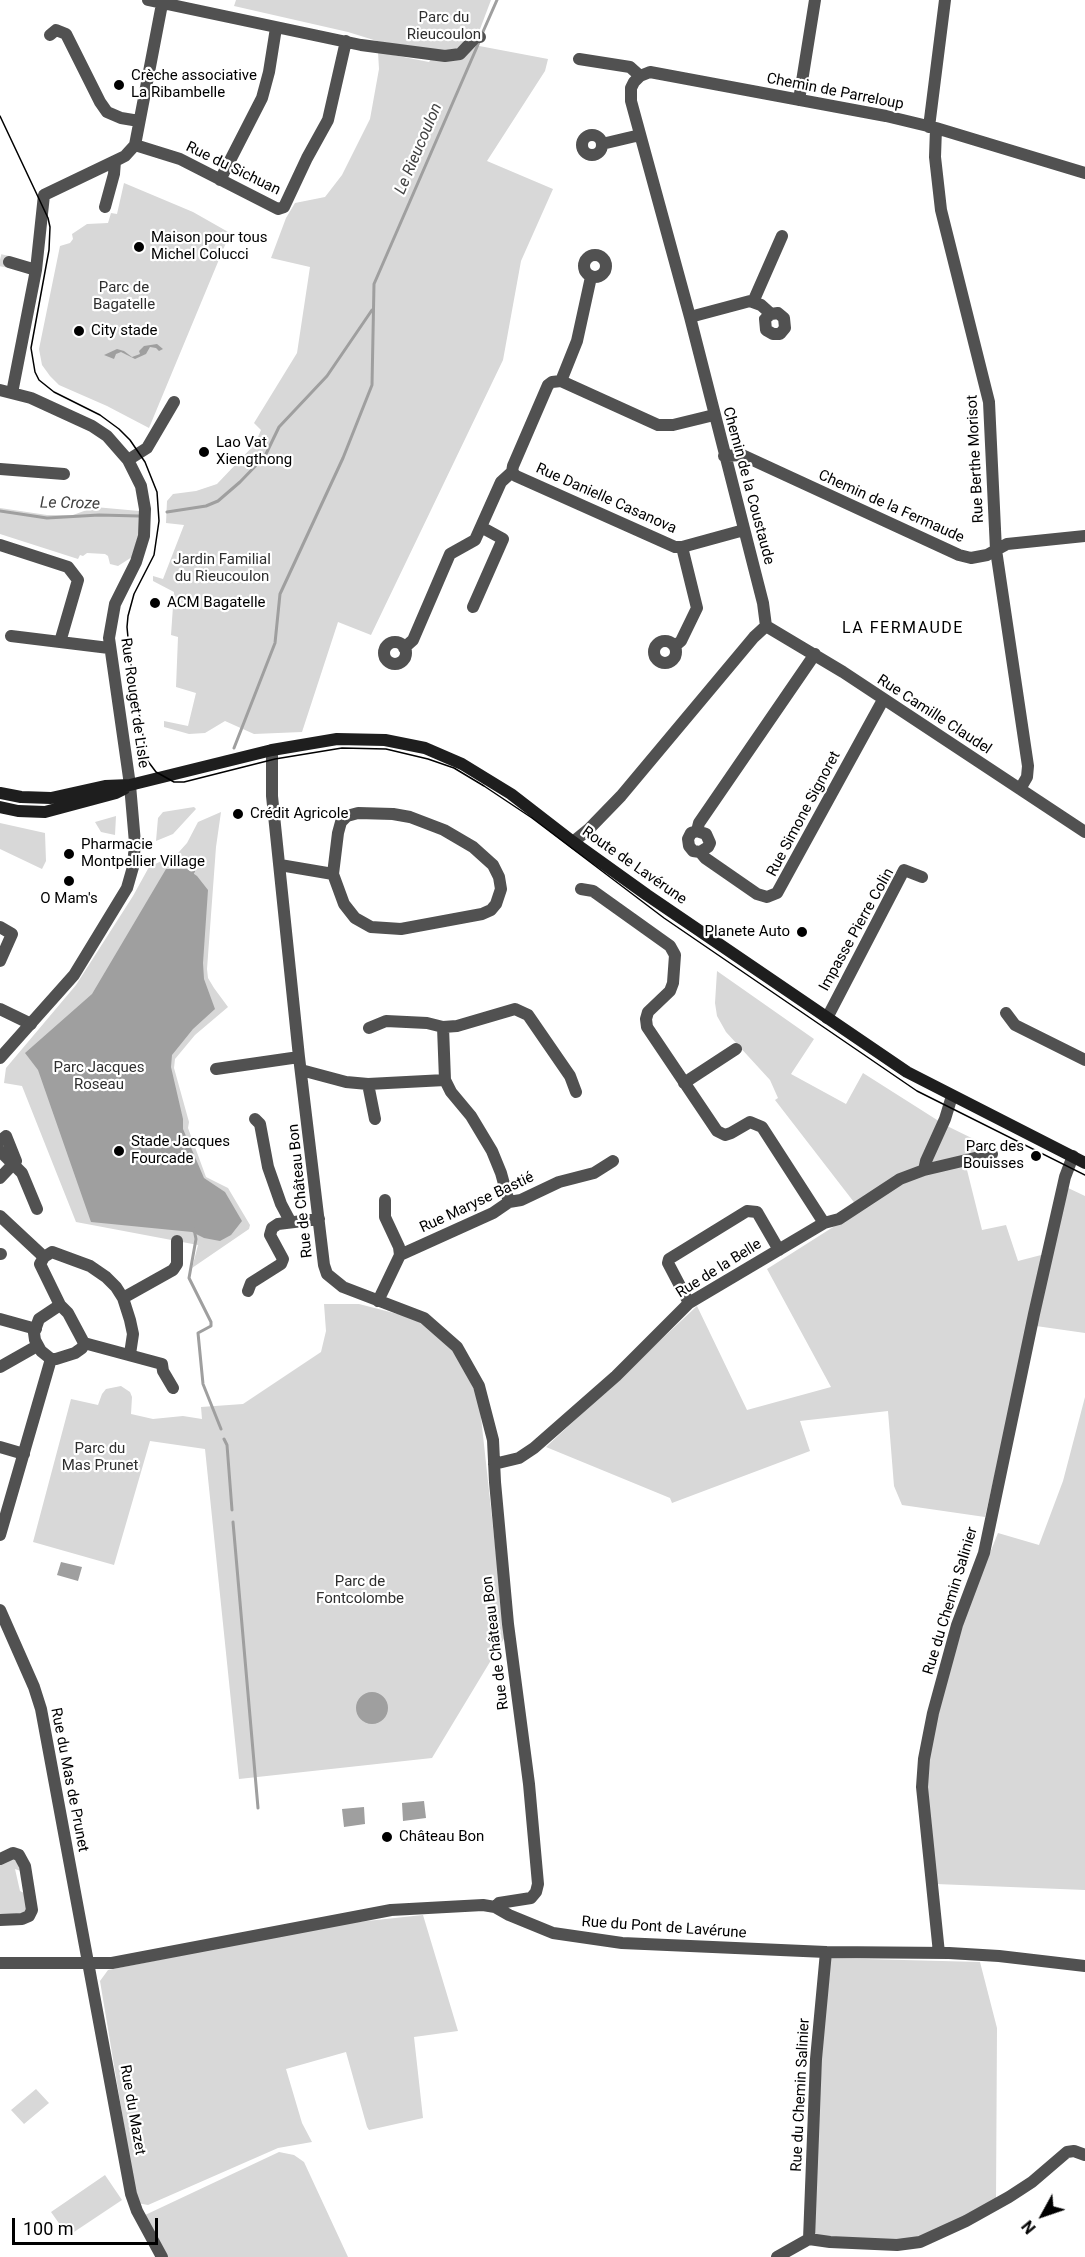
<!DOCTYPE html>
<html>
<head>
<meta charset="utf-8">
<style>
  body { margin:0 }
  #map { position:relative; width:1085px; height:2257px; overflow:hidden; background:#fff; font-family:Roboto,sans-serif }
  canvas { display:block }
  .north { position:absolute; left:1013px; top:2185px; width:60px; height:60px; -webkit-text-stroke:4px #fff; paint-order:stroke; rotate:230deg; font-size:16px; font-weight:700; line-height:24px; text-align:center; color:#000 }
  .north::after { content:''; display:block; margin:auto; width:21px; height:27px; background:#000; clip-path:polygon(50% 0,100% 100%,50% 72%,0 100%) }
  .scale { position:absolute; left:12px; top:2218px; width:146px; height:27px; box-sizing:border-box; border:3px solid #000; border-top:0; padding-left:8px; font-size:18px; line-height:21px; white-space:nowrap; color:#000; -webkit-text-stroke:4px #fff; paint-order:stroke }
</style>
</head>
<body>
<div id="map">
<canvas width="1085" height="2257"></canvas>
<div class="north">N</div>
<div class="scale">100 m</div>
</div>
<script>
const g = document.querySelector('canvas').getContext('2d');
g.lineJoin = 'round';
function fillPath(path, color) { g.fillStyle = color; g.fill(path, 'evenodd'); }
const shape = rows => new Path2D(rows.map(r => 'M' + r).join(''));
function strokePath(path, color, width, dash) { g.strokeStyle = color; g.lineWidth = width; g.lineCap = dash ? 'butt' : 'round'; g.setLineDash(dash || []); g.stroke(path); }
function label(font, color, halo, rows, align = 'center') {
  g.font = font + ' Roboto,sans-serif'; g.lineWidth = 4.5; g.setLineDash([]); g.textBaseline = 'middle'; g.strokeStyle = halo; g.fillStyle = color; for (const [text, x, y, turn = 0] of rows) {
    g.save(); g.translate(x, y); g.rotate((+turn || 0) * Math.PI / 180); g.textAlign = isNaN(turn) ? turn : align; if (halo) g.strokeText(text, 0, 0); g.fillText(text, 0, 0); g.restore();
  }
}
fillPath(shape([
  [236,0,491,0,474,45,548,59,545,71,487,161,553,189,521,261,503,360,371,635,338,622,302,732,254,734,225,721,205,733,189,734,164,727,164,721,188,726,196,693,176,687,178,637,171,635,174,592,153,581,153,576,163,579,184,525,166,523,167,501,173,494,196,491,217,484,255,444,261,430,254,423,297,353,310,267,271,258,286,218,295,203,325,197,342,175,370,119,379,69,378,52,429,62,431,59,452,54,377,41,348,32,234,6],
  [124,183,193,212,230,233,149,428,107,406,59,385,50,376,42,365,39,349,60,246,70,243,73,239,72,234,87,224,108,223,111,213,117,214],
  [95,507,139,511,139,533,132,557,118,566,110,564,108,556,105,554,87,553,83,556,80,555,78,559,0,534,0,508,47,515,73,515],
  [194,807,196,809,173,834,156,841,158,818,163,812],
  [221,812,216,847,207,969,208,978,214,988,228,1007,195,1035,175,1059,174,1068,189,1122,188,1128,206,1177,228,1188,250,1225,249,1229,192,1268,198,1245,76,1222,22,1086,4,1083,6,1068,76,985,133,896,149,867,178,853,187,843,198,822],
  [116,816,115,835,101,832,95,822],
  [0,823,45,833,46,861,42,869,0,849],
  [717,971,814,1039,791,1074,846,1104,863,1073,945,1125,992,1148,964,1158,982,1230,1006,1225,1018,1261,1045,1254,985,1517,902,1505,894,1486,888,1411,800,1421,810,1451,672,1503,670,1498,546,1447,697,1306,747,1410,831,1387,767,1269,860,1210,775,1100,778,1098,770,1080,726,1032,717,1016,715,1003],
  [1066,1187,1085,1196,1085,1333,1036,1326],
  [324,1304,359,1304,417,1319,452,1348,479,1399,505,1637,432,1758,239,1779,205,1449,150,1441,114,1565,33,1542,71,1399,98,1405,102,1394,106,1389,121,1386,130,1392,132,1397,131,1414,153,1419,183,1416,202,1419,201,1407,243,1404,321,1352,326,1331],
  [1085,1397,1085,1890,936,1884,926,1787,927,1761,959,1630,998,1533,1039,1545,1063,1481],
  [13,1859,17,1861,21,1871,15,1869,20,1891,26,1894,28,1908,23,1913,0,1915,0,1864],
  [423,1915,458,2031,414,2037,423,2118,369,2130,367,2127,346,2052,286,2069,302,2123,312,2142,278,2148,148,2205,137,2203,100,1981,108,1970,339,1924],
  [827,1958,980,1962,997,2028,996,2201,946,2229,900,2242,818,2236,813,2231],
  [36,2089,49,2103,24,2124,11,2110],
  [279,2152,294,2155,304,2162,348,2257,165,2257,143,2216],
  [105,2175,122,2200,68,2236,51,2212]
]), '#d8d8d8');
fillPath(shape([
  [157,344,163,349,159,351,156,348,150,347,146,354,135,359,121,352,116,354,114,359,104,355,117,349,124,351,132,357,140,354,139,351,144,346],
  [166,869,187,869,197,876,208,890,203,963,204,979,215,1009,193,1029,172,1055,171,1067,183,1119,183,1129,204,1178,225,1192,242,1221,231,1235,220,1241,204,1238,192,1232,91,1222,38,1070,25,1053,92,994],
  [61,1562,82,1567,78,1581,57,1575],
  '356 1708a16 16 0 1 1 32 0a16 16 0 1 1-32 0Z',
  [424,1801,426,1818,403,1821,402,1803],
  [364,1807,365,1824,344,1827,342,1809]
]), '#9f9f9f');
strokePath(shape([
  [482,34,497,0],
  [0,511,47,518,99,515,139,516],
  [167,512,206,506,218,501,240,482,265,456,279,427,327,376,372,310],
  [234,748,275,643,280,594,343,458,372,385,374,284,480,40],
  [192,874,199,860],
  [194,1229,196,1239,189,1278,211,1322,211,1326,198,1333,203,1384,221,1429],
  [224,1439,227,1445,232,1510],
  [233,1522,258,1808]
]), '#9f9f9f', 3);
strokePath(shape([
  [0,260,9,262]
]), '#d9d9d9', 12, [12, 6]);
strokePath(shape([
  [148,0,361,45,445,56,460,54,476,37,480,37],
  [50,35,56,30,66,34,100,102,107,112,121,118,139,121],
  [579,59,630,67,640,76],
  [799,100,815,0],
  [929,127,945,0],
  [936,128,935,157,941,210,989,402,996,550,1028,766,1027,777,1020,789],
  '582 145a10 10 0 1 1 20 0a10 10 0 1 1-20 0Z',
  [602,144,640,135],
  [135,145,180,159,278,209,284,207,307,158,328,120,346,41],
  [220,180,262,98,269,72,276,28],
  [105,207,114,174,115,161],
  '584 266a11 11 0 1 1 22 0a11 11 0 1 1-22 0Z',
  [9,262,36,270],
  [753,302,782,236],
  [690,317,750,301,761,305,771,314,778,313,784,318,785,328,780,334,773,334,766,330,765,319,771,314],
  [561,381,577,341,591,277],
  [0,390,31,398,92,426,107,436,128,460,141,486,145,509,144,536,136,562,115,604,109,638,130,785],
  [12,393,36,270,44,195,115,161,125,156,135,145,162,4],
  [714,415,673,425,658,425,561,381,552,382,548,385,513,466,512,472,516,476,675,547,682,547,744,530],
  [724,456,742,455,959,555,971,558,987,555,1007,544,1085,536],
  [128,460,147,448,174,402],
  [0,469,64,474],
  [0,545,68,567,78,580,60,642],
  [473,607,503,539,481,527],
  [766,626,763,603,690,317,631,101,631,88,634,82,640,76,650,72,886,116,936,128,1085,173],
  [766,626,843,672,1085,832],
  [11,636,109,648],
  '654 652a11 11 0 1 1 22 0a11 11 0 1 1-22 0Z',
  '384 653a11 11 0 1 1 22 0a11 11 0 1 1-22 0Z',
  [675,646,681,641,697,608,682,547],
  [404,648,413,640,450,554,475,540,501,482,512,472],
  [272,750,272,796,299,1057,324,1265,327,1274,343,1287,424,1318,457,1347,479,1386,493,1440,495,1482,508,1624,529,1784,538,1884,536,1892,531,1898,499,1903,495,1907],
  [358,813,393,814,410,817,444,830,473,847,493,865,499,877,501,889,496,904,491,910,482,914,401,929,371,927,355,918,344,904,333,874,338,833,341,822,347,816,358,813],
  [697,831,699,823,815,654],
  [573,842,589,829,621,796,754,637,766,626],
  [700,852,708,847,710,843,706,834,697,831,691,833,688,839,689,846,693,851,700,852,705,858,757,894,767,897,777,893,883,700],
  [280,865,333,874],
  [581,889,593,891,670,946,675,955,673,983,670,991,648,1012,646,1019,647,1027,717,1131,725,1135,731,1133,750,1122,762,1127,824,1223],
  [0,927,12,934,0,961],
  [0,1009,31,1024],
  [1006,1013,1015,1025,1085,1060],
  [827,1018,904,870,922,877],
  [369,1028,386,1021,427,1023,443,1027],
  [216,1069,299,1057],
  [301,1070,346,1082,368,1084,445,1080,451,1092,471,1116,492,1151,501,1173,509,1202],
  [445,1080,443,1027,457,1026,515,1009,528,1015,570,1076,576,1092],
  [684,1083,736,1049],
  [368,1084,375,1119],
  [255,1119,260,1124,268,1167,281,1204,290,1221],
  [0,1141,6,1136,16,1161,0,1178],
  [0,1151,22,1173,37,1209],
  [924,1170,992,1154],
  [385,1200,385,1217,399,1247,400,1255],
  [0,1216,44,1257],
  [0,1254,1,1254],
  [248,1291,251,1283,281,1264,283,1259,270,1235,272,1228,278,1224,319,1219],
  [123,1298,173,1270,177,1264,177,1241],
  [378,1301,400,1255,493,1213,509,1202,521,1200,559,1182,594,1173,613,1161],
  [689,1303,668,1263,669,1259,747,1211,757,1212,779,1250],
  [60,1305,40,1264,44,1257,52,1252,90,1266,106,1277,116,1287,123,1298,130,1320,133,1334,130,1354],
  [60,1305,68,1313,84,1343,82,1348,75,1353,56,1359,51,1359,41,1351,35,1340,34,1333,39,1319,60,1305],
  [0,1319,36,1329],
  [84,1343,162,1364,163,1371,173,1388],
  [0,1367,37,1346],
  [0,1447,24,1454],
  [494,1464,519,1458,534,1448,616,1376,689,1303,824,1223,839,1219,900,1179,924,1170,926,1161,945,1119,952,1096],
  [0,1535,51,1359],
  [0,1610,34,1687,41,1709,131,2194,137,2211,162,2257],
  [0,1859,13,1853,19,1855,25,1866,32,1910,29,1916,22,1919,0,1920],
  [939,1953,922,1787,924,1759,933,1713,957,1625,984,1553,1034,1314,1065,1177,1073,1156],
  [0,1963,112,1963,391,1910,483,1905,495,1907,509,1915,553,1933,622,1943,826,1952,949,1953,999,1956,1085,1966],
  [809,2239,816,2059,826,1952],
  [777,2257,809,2239,830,2242,897,2245,920,2242,966,2221,1009,2197,1032,2182,1067,2152,1074,2151,1085,2155]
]), '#515151', 12);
strokePath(shape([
  [0,1058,74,975,127,888,133,867,135,843,130,785]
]), '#515151', 12);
strokePath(shape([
  [0,793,21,797,51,798,105,786,130,785,272,750,337,739,385,740,425,748,462,764,511,794,573,842,647,895,907,1072,1085,1163],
  [0,807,18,811,45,812,116,793,124,789]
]), '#1e1e1e', 12);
strokePath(shape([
  [0,116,48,218,50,227,49,250,31,348,35,372,39,380,54,392,100,415,119,429,130,440,145,462,157,492,159,521,154,555,134,594,128,616,127,627,130,659,147,760,156,772,174,782,184,782,275,759,342,748,386,749,428,759,454,768,484,786,532,818,664,918,917,1091,1085,1175]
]), '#000', 1.5);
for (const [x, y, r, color] of [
  [119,85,6,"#000"],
  [139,247,6,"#000"],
  [79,331,6,"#000"],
  [204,452,6,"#000"],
  [155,603,6,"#000"],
  [238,814,6,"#000"],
  [69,854,6,"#000"],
  [69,881,6,"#000"],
  [802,932,6,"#000"],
  [119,1151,6,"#000"],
  [1036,1156,6,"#000"],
  [387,1837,6,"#000"]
]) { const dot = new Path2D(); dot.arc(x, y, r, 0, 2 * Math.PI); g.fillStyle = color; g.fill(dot); strokePath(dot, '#fff', 2); }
label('15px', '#2f2f2f', '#fff', [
  ["Parc du",444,18],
  ["Rieucoulon",444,35],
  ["Parc de",124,288],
  ["Bagatelle",124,305],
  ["Jardin Familial",222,560],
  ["du Rieucoulon",222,577],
  ["Parc Jacques",99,1068],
  ["Roseau",99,1085],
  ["Parc du",100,1449],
  ["Mas Prunet",100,1466],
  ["Parc de",360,1582],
  ["Fontcolombe",360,1599]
]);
label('15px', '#000', '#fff', [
  ["Crèche associative",131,76],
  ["La Ribambelle",131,93],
  ["Maison pour tous",151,238],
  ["Michel Colucci",151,255],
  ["City stade",91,331],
  ["Lao Vat",216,443],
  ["Xiengthong",216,460],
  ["ACM Bagatelle",167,603],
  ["Crédit Agricole",250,814],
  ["Pharmacie",81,845],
  ["Montpellier Village",81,862],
  ["O Mam's",69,899,"center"],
  ["Planete Auto",790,932,"right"],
  ["Stade Jacques",131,1142],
  ["Fourcade",131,1159],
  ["Parc des",1024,1147,"right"],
  ["Bouisses",1024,1164,"right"],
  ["Château Bon",399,1837]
], 'left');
label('15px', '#000', '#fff', [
  ["Chemin de Parreloup",835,92,11],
  ["Rue du Sichuan",233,169,26],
  ["Rue Berthe Morisot",976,459,-93],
  ["Chemin de la Coustaude",748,486,75],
  ["Rue Danielle Casanova",606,499,24],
  ["Chemin de la Fermaude",891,507,24],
  ["Rue Rouget de Lisle",134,703,82],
  ["Rue Camille Claudel",934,715,33],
  ["Rue Simone Signoret",804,814,-62],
  ["Route de Lavérune",634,866,35],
  ["Impasse Pierre Colin",857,930,-61],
  ["Rue de Château Bon",301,1191,-96],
  ["Rue Maryse Bastié",477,1203,-25],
  ["Rue de la Belle",719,1269,-32],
  ["Rue du Chemin Salinier",951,1601,-73],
  ["Rue de Château Bon",496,1643,-97],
  ["Rue du Mas de Prunet",69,1780,79],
  ["Rue du Pont de Lavérune",664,1928,4],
  ["Rue du Chemin Salinier",801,2095,-87],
  ["Rue du Mazet",132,2110,80]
]);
label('italic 16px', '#404040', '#fff', [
  ["Le Rieucoulon",419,149,-67],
  ["Le Croze",70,504,1]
]);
g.letterSpacing = '1.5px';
label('16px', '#000', '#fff', [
  ["LA FERMAUDE",903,629]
]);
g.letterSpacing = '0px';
</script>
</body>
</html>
